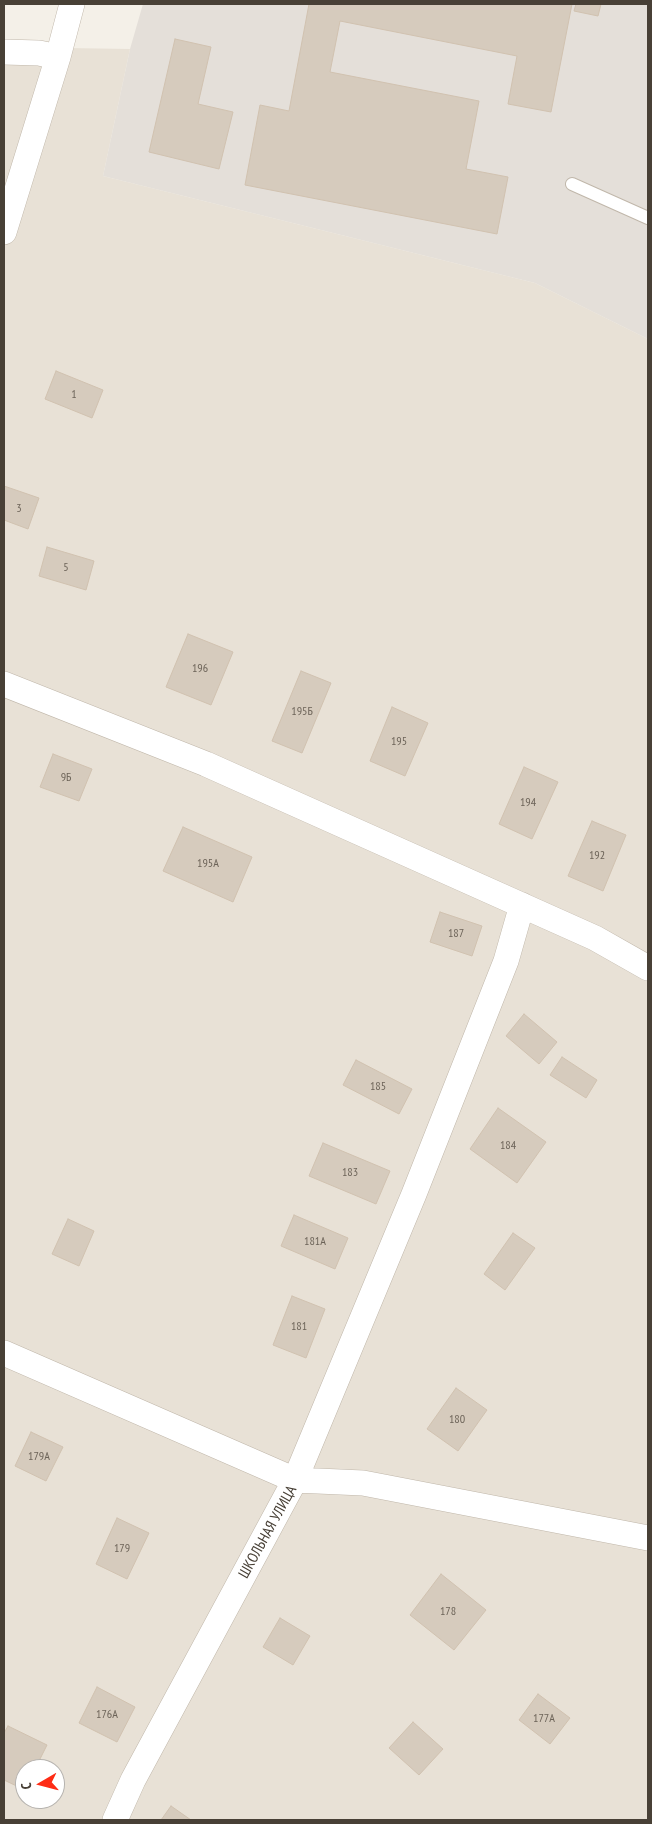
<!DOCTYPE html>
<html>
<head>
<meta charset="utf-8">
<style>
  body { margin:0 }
  #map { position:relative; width:652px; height:1824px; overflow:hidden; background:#f4f0e8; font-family:"PT Sans Narrow",sans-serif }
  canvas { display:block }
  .frame { position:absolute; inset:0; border:5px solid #484036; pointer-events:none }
  .north { position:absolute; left:15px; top:1759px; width:50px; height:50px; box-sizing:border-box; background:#fff; border:1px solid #b6b3af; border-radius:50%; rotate:262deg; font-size:14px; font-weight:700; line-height:20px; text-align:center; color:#484036 }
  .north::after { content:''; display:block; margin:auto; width:18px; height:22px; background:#fe2c15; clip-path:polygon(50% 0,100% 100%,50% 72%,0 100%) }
</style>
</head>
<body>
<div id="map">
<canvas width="652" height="1824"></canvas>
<div class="frame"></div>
<div class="north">С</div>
</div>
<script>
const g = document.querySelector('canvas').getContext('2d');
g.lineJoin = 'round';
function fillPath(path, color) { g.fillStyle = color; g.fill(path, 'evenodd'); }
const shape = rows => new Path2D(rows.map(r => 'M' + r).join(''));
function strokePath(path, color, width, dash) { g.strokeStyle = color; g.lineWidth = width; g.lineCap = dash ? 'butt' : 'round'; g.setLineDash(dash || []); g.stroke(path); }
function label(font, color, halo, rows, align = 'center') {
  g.font = font + ' "PT Sans Narrow",sans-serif'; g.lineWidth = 4; g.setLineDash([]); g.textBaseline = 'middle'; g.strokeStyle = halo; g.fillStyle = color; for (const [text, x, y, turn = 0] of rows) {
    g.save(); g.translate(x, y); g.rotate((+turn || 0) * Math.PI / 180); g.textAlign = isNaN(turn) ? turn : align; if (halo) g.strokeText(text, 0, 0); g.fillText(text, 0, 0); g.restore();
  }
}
fillPath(shape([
  [4,47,130,49,103,176,535,283,648,339,648,1820,4,1820],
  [25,1769,55,1769,55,1799,25,1799]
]), '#e8e1d6');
fillPath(shape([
  [143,4,648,4,648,339,535,283,103,176,130,49]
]), '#e4dfd9');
const building = shape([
  [309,4,572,4,551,112,508,104,517,56,340,21,330,72,479,101,466,169,508,177,497,234,245,185,260,105,289,111,309,4],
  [576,4,601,4,598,16,574,11,576,4],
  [175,39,211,47,198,104,233,112,219,169,149,152,175,39],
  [56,371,103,390,92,418,45,399,56,371],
  [4,486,39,498,28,529,4,520,4,486],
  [47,547,94,561,86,590,39,576,47,547],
  [188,634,233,652,211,705,166,687,188,634],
  [301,671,331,683,302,753,272,741,301,671],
  [392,707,428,723,405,776,370,761,392,707],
  [53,754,92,769,79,801,40,787,53,754],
  [524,767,558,782,532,839,499,824,524,767],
  [592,821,626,835,603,891,568,876,592,821],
  [183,827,252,857,233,902,163,871,183,827],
  [440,912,482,926,472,956,430,942,440,912],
  [524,1014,557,1042,539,1064,506,1036,524,1014],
  [562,1057,597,1080,586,1098,550,1075,562,1057],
  [356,1060,412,1089,399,1114,343,1085,356,1060],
  [498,1108,546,1142,517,1183,470,1149,498,1108],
  [323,1143,390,1171,376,1204,309,1176,323,1143],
  [294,1215,348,1238,335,1269,281,1246,294,1215],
  [68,1219,94,1231,79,1266,52,1254,68,1219],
  [513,1233,535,1248,505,1290,484,1274,513,1233],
  [292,1296,325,1309,306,1358,273,1345,292,1296],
  [456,1388,487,1410,458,1451,427,1429,456,1388],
  [31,1432,63,1447,46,1481,15,1466,31,1432],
  [117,1518,149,1533,127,1579,96,1564,117,1518],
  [441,1574,486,1610,454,1650,410,1615,441,1574],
  [280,1618,310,1636,293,1665,263,1647,280,1618],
  [97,1687,135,1707,117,1742,79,1723,97,1687],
  [538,1694,570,1718,550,1744,519,1720,538,1694],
  [413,1722,443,1749,419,1775,389,1748,413,1722],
  [8,1726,47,1745,35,1769,25,1769,25,1790,4,1780,4,1733,8,1726],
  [171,1806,191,1820,161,1820,171,1806]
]);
fillPath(building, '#d6cbbd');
strokePath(building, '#d1c2b0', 1);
const service = shape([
  [572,184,648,218]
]);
const minor = shape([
  [4,52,39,53,58,57],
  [4,232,58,57,72,4],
  [4,684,206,764,595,938,648,968],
  [4,1353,295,1480,414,1194,506,961,522,905],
  [115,1820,133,1780,295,1480,363,1483,648,1538]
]);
strokePath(service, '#c0b7aa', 14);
strokePath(minor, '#c0b7aa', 26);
strokePath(service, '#fff', 12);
strokePath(minor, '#fff', 25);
label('12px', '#6c6358', null, [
  ["1",74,395],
  ["3",19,509],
  ["5",66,568],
  ["196",200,669],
  ["195Б",302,712],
  ["195",399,742],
  ["9Б",66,778],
  ["194",528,803],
  ["192",597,856],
  ["195А",208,864],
  ["187",456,934],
  ["185",378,1087],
  ["184",508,1146],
  ["183",350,1173],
  ["181А",315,1242],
  ["181",299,1327],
  ["180",457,1420],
  ["179А",39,1457],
  ["179",122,1549],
  ["178",448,1612],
  ["176А",107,1715],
  ["177А",544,1719]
]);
label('15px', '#484036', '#fff', [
  ["ШКОЛЬНАЯ УЛИЦА",268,1532,-61]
]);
</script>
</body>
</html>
